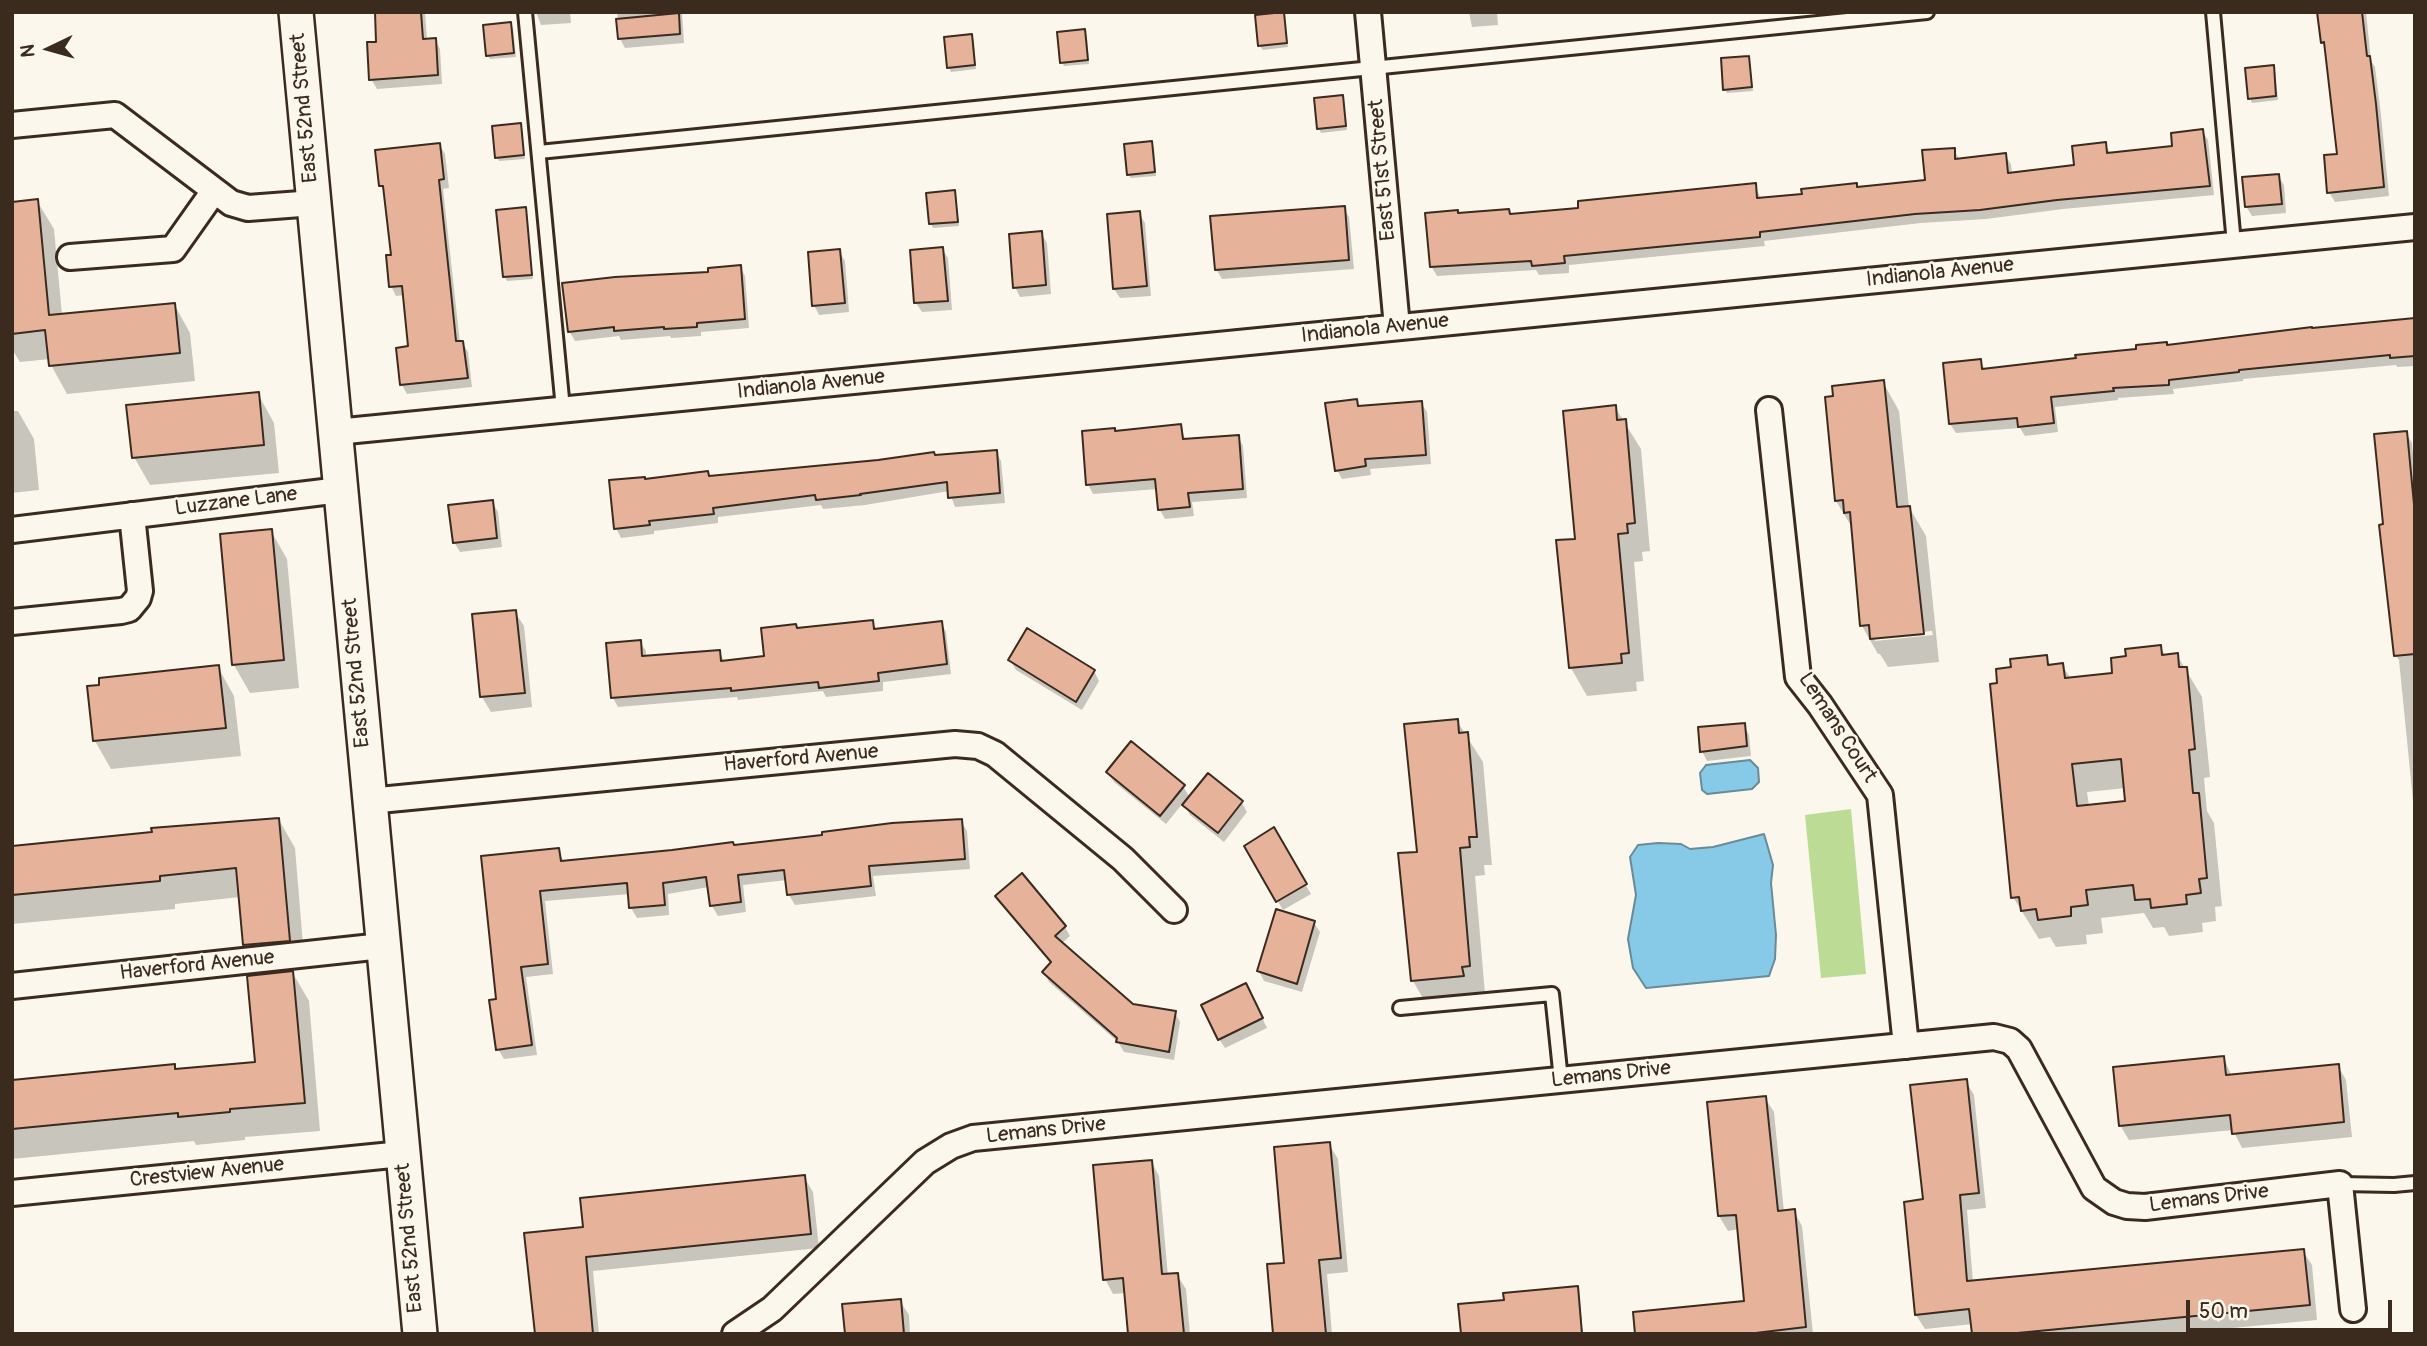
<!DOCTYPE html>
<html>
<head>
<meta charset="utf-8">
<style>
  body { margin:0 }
  #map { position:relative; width:2427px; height:1346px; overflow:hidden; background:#fbf7ec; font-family:Pangolin,sans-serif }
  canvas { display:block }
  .frame { position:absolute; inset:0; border:14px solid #3b2a1e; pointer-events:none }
  .north { position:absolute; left:14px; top:14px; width:70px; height:70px; -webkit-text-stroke:5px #fbf7ec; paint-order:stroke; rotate:265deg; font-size:19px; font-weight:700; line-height:28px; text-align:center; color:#3b2a1e }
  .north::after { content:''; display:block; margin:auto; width:24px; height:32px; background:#3b2a1e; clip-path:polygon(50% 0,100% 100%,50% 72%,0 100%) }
  .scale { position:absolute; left:2186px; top:1300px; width:206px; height:32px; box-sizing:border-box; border:4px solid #3b2a1e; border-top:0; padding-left:9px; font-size:21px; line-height:24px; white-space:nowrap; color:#3b2a1e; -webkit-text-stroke:5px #fbf7ec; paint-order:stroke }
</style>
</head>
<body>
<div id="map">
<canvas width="2427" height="1346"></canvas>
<div class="frame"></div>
<div class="north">N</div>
<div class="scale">50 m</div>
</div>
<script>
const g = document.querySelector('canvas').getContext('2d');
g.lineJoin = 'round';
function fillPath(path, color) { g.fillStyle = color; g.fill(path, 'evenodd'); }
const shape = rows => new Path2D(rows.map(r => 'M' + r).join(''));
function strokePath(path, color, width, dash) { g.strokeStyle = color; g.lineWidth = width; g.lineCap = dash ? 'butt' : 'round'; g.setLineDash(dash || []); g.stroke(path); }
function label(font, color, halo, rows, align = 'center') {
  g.font = font + ' Pangolin,sans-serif'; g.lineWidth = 5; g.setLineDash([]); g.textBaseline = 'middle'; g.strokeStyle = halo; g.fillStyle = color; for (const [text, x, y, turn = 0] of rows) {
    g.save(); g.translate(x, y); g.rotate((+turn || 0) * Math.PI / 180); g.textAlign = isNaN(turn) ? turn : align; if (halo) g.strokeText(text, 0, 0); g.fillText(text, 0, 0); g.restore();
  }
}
fillPath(shape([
  [1851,809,1866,974,1821,978,1805,815]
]), '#bcdc95');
const water = shape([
  [1750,760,1758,768,1759,782,1752,789,1707,794,1702,790,1700,773,1706,765,1750,760],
  [1764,834,1773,865,1771,883,1776,935,1775,959,1769,976,1646,988,1633,968,1628,939,1636,895,1630,857,1638,845,1658,843,1681,844,1690,849,1713,847,1764,834]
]);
fillPath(water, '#87cae8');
strokePath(water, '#698a97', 2);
fillPath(shape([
  [376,12,425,12,427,40,435,40,440,49,442,84,377,89,371,79,378,43],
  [536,12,570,12,571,23,541,25],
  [617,12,682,12,684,43,625,48,620,39],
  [1469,12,1497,12,1498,25,1472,27],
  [2320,12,2366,12,2371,61,2375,67,2381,115,2389,196,2335,202,2329,192,2339,156],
  [1283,14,1285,18,1288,47,1263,50,1260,46],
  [510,24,513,28,516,57,490,59,487,55],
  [1084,31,1087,35,1089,64,1064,66,1062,62],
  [972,36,974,40,976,69,951,72,949,68],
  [1748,58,1750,62,1753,91,1727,93,1725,89],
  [2273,67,2275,71,2278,100,2252,103,2250,98],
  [1342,97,1344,101,1347,130,1321,133,1319,129],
  [520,125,522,129,525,159,499,161,497,157],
  [2202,131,2208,140,2214,195,2063,209,1986,219,1921,223,1764,241,1765,246,1569,265,1569,273,1539,275,1536,270,1437,276,1431,266,1459,215,1508,211,1511,215,1580,210,1755,185,1761,199,1804,195,1856,185,1858,189,1927,182,1954,150,1960,160,2005,155,2011,164,2012,175,2076,166,2105,144,2111,154,2174,147],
  [1151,143,1154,147,1156,176,1131,178,1128,174],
  [439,144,445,154,449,188,443,189,460,343,462,342,468,352,472,387,407,394,402,385,410,348,405,295,396,296,391,286,393,256,386,195,381,186],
  [2278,176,2284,185,2286,213,2252,216,2246,206],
  [954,192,956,196,959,226,933,228,931,224],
  [37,201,54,229,62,315,174,304,190,333,195,381,67,394,51,365,50,359,20,362,12,349,12,203],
  [1344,208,1349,217,1354,269,1222,279,1216,269],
  [525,209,527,213,533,279,507,281,505,277],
  [1139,213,1145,223,1151,296,1120,298,1114,289,1108,216],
  [1041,233,1047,243,1051,294,1020,297,1015,287],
  [942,249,948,258,952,310,922,312,916,303],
  [839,251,845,261,849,312,819,315,814,305],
  [740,267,745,276,749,328,701,332,701,336,671,338,670,336,621,340,619,336,575,341,569,331,710,273],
  [2415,320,2415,366,2397,367,2396,365,2243,379,2243,381,2173,389,2174,394,2118,398,2118,400,2055,407,2058,432,2025,436,2020,428,1956,433,1950,424,1980,361,1986,371,2167,347],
  [1883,382,1899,411,1909,507,1926,536,1939,662,1888,667,1880,654,1878,654,1862,626,1853,529,1836,501],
  [1932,631,1933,635,1875,641,1875,637],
  [258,394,274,423,279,473,150,485,134,457],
  [1356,401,1360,408,1421,403,1427,412,1431,464,1370,469,1371,475,1342,479,1337,470],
  [1615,407,1641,449,1650,551,1642,552,1643,561,1634,562,1644,681,1636,682,1637,691,1587,696,1571,668,1577,540],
  [12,411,18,411,34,439,39,490,12,493],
  [1180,426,1186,441,1238,437,1243,446,1247,498,1192,502,1194,516,1165,519,1160,510,1158,489,1093,494,1088,484,1116,433],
  [2406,433,2412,443,2415,476,2415,821,2399,660,2396,656,2385,526],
  [996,451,1001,461,1005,503,955,507,949,491,865,505,823,509,821,505,718,517,718,523,654,531,654,534,621,538,616,528,645,481,707,473,710,478],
  [492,502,498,512,502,547,460,552,454,542],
  [271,531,287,559,299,688,250,693,234,665],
  [515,612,524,626,532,707,491,712,482,697,474,616],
  [872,621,877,630,941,623,946,632,951,674,883,682,883,691,826,697,823,691,738,700,737,697,618,707,613,698,640,642,646,651,646,657,719,651,724,661,765,658,798,629],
  [2160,647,2166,656,2177,655,2202,697,2210,777,2204,778,2207,811,2214,823,2222,906,2215,907,2216,921,2202,923,2203,932,2169,936,2164,927,2153,928,2144,913,2101,918,2103,933,2086,935,2087,944,2056,947,2050,937,2039,939,2013,897,1999,685,2013,669,2046,657,2051,666,2062,665,2071,679,2114,674,2128,658],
  [2126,788,2127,802,2089,806,2087,792],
  [1010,660,1094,671,1099,681,1082,710,1016,670],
  [218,667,234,696,241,756,111,769,95,741],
  [1457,721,1483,762,1492,865,1484,865,1485,875,1475,876,1485,994,1429,1009,1413,981],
  [1744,725,1749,735,1751,756,1707,761,1702,751],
  [1108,773,1183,786,1190,798,1208,775,1242,803,1247,812,1224,842,1190,815,1183,803,1166,824,1114,782],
  [279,820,295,848,305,969,291,970,309,1001,320,1131,245,1137,245,1140,196,1145,194,1141,12,1159,12,1082,174,1066,177,1071,257,1063,263,976,245,944,240,897,175,904,175,909,12,924,12,848],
  [961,821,967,831,970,869,873,876,876,896,795,905,789,895,787,880,743,885,746,912,718,916,712,906,709,887,668,894,669,915,637,918,631,908,630,894,545,901,553,974,526,977,537,1055,504,1059,498,1049,498,1001,483,858,558,850,564,862,734,847],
  [1273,830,1311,894,1283,910,1246,847],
  [997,896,1065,927,1070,936,1061,944,1132,1005,1175,1013,1180,1022,1174,1060,1124,1052,1118,1042,1049,982,1044,972,1052,963],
  [1314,923,1320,932,1302,992,1264,981,1259,971],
  [1251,994,1267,1028,1225,1048,1219,1039],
  [2224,1058,2232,1077,2338,1066,2346,1080,2352,1137,2242,1148,2233,1130,2129,1140,2120,1125],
  [1966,1081,1974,1095,1986,1208,1967,1210,1973,1282,2303,1251,2312,1265,2317,1320,2169,1334,1973,1334,1973,1324,1925,1329,1916,1315,1925,1201],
  [1765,1098,1774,1112,1784,1212,1794,1211,1802,1226,1813,1334,1636,1334,1746,1302,1739,1229,1728,1231,1719,1216,1709,1103],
  [1329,1144,1338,1159,1348,1272,1327,1274,1332,1334,1275,1334,1286,1265],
  [1151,1161,1159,1176,1168,1276,1177,1275,1186,1289,1190,1334,1130,1334,1126,1293,1113,1294,1105,1279],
  [804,1177,813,1192,819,1248,593,1271,599,1334,536,1334,585,1229],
  [1577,1288,1579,1292,1583,1334,1462,1334,1506,1302],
  [900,1301,909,1315,910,1334,847,1334]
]), '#0003');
const building = shape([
  [375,12,421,12,423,39,436,38,438,75,369,80,367,42,376,42,375,12],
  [1284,12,1287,43,1258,46,1255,15,1284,12],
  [2317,12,2362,12,2367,56,2370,56,2376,104,2384,187,2327,193,2324,155,2337,154,2324,42,2321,43,2317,12],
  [679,13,680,34,618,39,616,19,679,13],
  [511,22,514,53,486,56,483,25,511,22],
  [1085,29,1088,60,1060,63,1057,32,1085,29],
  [972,34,975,65,947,68,944,37,972,34],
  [1749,56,1752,87,1723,90,1721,58,1749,56],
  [2274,65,2276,96,2248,99,2245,68,2274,65],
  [1343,95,1346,126,1317,129,1314,98,1343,95],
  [521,123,524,155,495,158,492,126,521,123],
  [2203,129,2210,186,2057,200,1980,210,1915,214,1760,232,1760,237,1564,256,1565,263,1532,266,1531,261,1430,267,1425,213,1458,210,1458,213,1509,209,1510,214,1578,208,1578,201,1756,183,1757,198,1802,194,1801,189,1857,183,1857,187,1925,180,1922,150,1955,148,1955,159,2006,153,2008,173,2074,165,2072,146,2106,142,2107,153,2172,146,2171,133,2203,129],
  [1152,141,1155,172,1127,175,1124,144,1152,141],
  [440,143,444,179,439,180,451,292,456,341,463,341,468,378,400,385,396,348,408,346,402,286,389,287,386,255,391,255,383,186,379,186,375,150,440,143],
  [2279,174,2282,204,2245,207,2242,177,2279,174],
  [955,190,958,222,929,224,926,193,955,190],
  [38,199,49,315,175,303,180,353,49,366,45,330,12,334,12,202,38,199],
  [1345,206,1349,260,1215,270,1210,216,1345,206],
  [526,207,532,275,503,277,496,210,526,207],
  [1140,211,1147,286,1113,289,1107,214,1140,211],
  [1042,231,1046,285,1013,288,1009,234,1042,231],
  [943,247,948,301,914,303,910,250,943,247],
  [840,249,845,303,812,306,808,252,840,249],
  [741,265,745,319,697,323,697,327,664,329,664,327,614,331,614,327,568,332,562,283,615,277,708,272,708,268,741,265],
  [2415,318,2415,356,2390,358,2390,355,2239,370,2239,372,2169,380,2169,385,2113,388,2114,391,2051,397,2054,423,2018,427,2017,418,1949,424,1943,363,1981,359,1982,369,2076,358,2075,355,2136,349,2136,345,2167,342,2167,345,2312,327,2312,328,2415,318],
  [1884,380,1897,507,1910,506,1924,634,1870,639,1869,625,1860,626,1850,512,1844,513,1843,500,1835,501,1825,397,1833,396,1832,386,1884,380],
  [259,392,264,445,132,458,126,405,259,392],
  [1357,399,1358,406,1422,401,1426,455,1365,459,1366,466,1335,471,1325,403,1357,399],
  [1616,405,1617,420,1626,419,1635,523,1627,524,1628,533,1618,534,1629,653,1621,654,1622,663,1569,668,1556,540,1575,539,1563,411,1616,405],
  [1181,424,1183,439,1239,435,1243,489,1188,493,1190,507,1158,510,1155,479,1086,485,1082,431,1115,428,1115,431,1181,424],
  [2407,431,2415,515,2415,654,2394,656,2379,525,2383,524,2374,434,2407,431],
  [997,450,1000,493,948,498,947,482,860,494,861,495,816,500,815,495,713,508,714,514,649,521,650,525,614,529,609,480,645,477,645,479,708,471,709,476,878,460,934,452,935,455,997,450],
  [493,500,497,538,453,543,448,505,493,500],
  [272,529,284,660,232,665,220,534,272,529],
  [516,610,525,693,480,697,472,614,516,610],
  [873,620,874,629,942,621,947,664,878,673,879,681,819,688,818,682,731,691,731,688,611,698,606,643,641,640,642,656,720,650,721,661,764,656,761,628,796,624,797,628,873,620],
  [1027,628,1095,670,1076,702,1008,660,1027,628],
  [2161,645,2162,655,2178,653,2179,667,2187,667,2195,749,2189,750,2193,793,2199,793,2207,878,2199,879,2201,893,2186,895,2187,904,2151,908,2150,899,2135,900,2133,885,2086,890,2088,905,2071,907,2071,916,2038,920,2036,909,2021,911,2019,897,2011,898,1990,684,1997,683,1996,669,2011,667,2010,659,2047,655,2048,665,2063,663,2065,678,2112,673,2111,658,2126,656,2125,649,2161,645],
  [2121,759,2125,801,2077,806,2072,764,2121,759],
  [219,665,226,728,93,741,87,686,99,685,99,678,219,665],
  [1458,719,1459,733,1468,732,1477,837,1469,837,1470,847,1460,848,1470,966,1462,967,1464,976,1411,981,1398,853,1417,852,1404,724,1458,719],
  [1745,723,1747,746,1700,752,1698,727,1745,723],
  [1131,741,1185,785,1160,816,1106,772,1131,741],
  [1208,773,1243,801,1218,833,1182,805,1208,773],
  [279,818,290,941,243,945,236,868,160,876,160,881,12,895,12,846,152,832,151,828,279,818],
  [962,819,965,859,869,866,871,886,787,895,784,870,738,875,741,902,710,906,706,877,663,883,665,905,629,908,627,883,540,891,548,964,521,967,532,1045,496,1050,489,1000,496,999,481,856,559,848,561,861,672,850,733,842,734,845,822,835,822,832,892,823,962,819],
  [1274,827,1307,884,1276,902,1244,846,1274,827],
  [1022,873,1066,926,1055,936,1133,1004,1176,1011,1169,1052,1116,1042,1117,1038,1042,972,1051,962,995,896,1022,873],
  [1276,909,1315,921,1297,984,1257,971,1276,909],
  [293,971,305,1103,230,1109,230,1112,178,1117,178,1113,12,1129,12,1080,175,1064,175,1069,255,1062,247,976,293,971],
  [1246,983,1263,1018,1218,1040,1201,1005,1246,983],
  [2224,1056,2226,1075,2339,1064,2344,1122,2232,1134,2230,1115,2119,1126,2113,1067,2224,1056],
  [1967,1079,1979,1193,1960,1195,1967,1281,2304,1249,2310,1305,2007,1334,1972,1334,1969,1309,1915,1315,1904,1202,1923,1199,1910,1085,1967,1079],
  [1766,1096,1778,1211,1795,1209,1806,1327,1747,1334,1635,1334,1633,1312,1744,1301,1736,1215,1718,1216,1707,1102,1766,1096],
  [1330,1142,1341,1258,1319,1260,1326,1334,1273,1334,1267,1264,1284,1263,1274,1147,1330,1142],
  [1152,1160,1162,1274,1178,1273,1184,1334,1128,1334,1123,1278,1103,1280,1093,1165,1152,1160],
  [805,1175,811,1234,586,1257,593,1334,535,1334,524,1233,583,1227,580,1198,805,1175],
  [1578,1286,1582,1334,1461,1334,1458,1304,1504,1300,1503,1293,1578,1286],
  [901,1299,904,1334,845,1334,842,1304,901,1299]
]);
fillPath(building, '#e6b29a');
strokePath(building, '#3b2a1e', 2);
const lane = shape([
  [525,12,563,409],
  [2213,12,2234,244],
  [539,152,1927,12],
  [1400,1008,1552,994,1561,1080],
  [2340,1184,2394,1185,2415,1183]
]);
const street = shape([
  [1368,12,1397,327],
  [12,125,115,115,231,203,248,208,314,203],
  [70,257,173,249,214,191],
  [1769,410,1798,677,1820,705,1880,795,1906,1046],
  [336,432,2415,227],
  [12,530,340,490],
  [12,622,121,611,129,609,138,598,140,591,132,515],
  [369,801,955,744,978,746,995,754,1123,859,1174,910],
  [12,986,382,946],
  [12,1193,402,1154],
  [735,1334,772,1309,925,1162,951,1146,973,1138,1994,1037,2010,1041,2019,1049,2094,1188,2114,1202,2127,1206,2145,1207,2340,1184,2353,1309]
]);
const secondary = shape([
  [296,12,420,1334]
]);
strokePath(lane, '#3b2a1e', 18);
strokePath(street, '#3b2a1e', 30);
strokePath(secondary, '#3b2a1e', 38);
strokePath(lane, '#fbf7ec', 12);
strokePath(street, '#fbf7ec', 24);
strokePath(secondary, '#fbf7ec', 33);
label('21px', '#3b2a1e', '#fbf7ec', [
  ["East 52nd Street",305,108,-95],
  ["East 51st Street",1383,170,-95],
  ["Indianola Avenue",1940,273,-6],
  ["Indianola Avenue",1375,329,-6],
  ["Indianola Avenue",811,385,-6],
  ["Luzzane Lane",236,502,-7],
  ["East 52nd Street",357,673,-95],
  ["Lemans Court",1837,728,57],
  ["Haverford Avenue",801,759,-5],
  ["Haverford Avenue",197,966,-6],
  ["Lemans Drive",1611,1075,-6],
  ["Lemans Drive",1046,1131,-6],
  ["Crestview Avenue",207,1173,-6],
  ["Lemans Drive",2209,1199,-7],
  ["East 52nd Street",410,1238,-95]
]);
</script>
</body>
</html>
